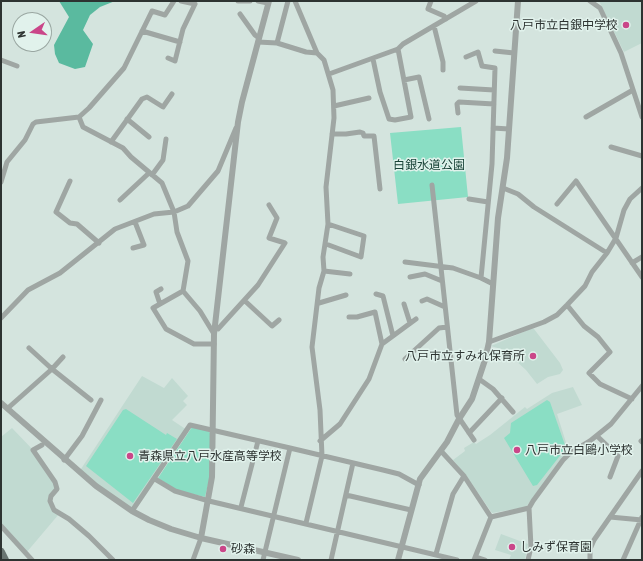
<!DOCTYPE html>
<html>
<head>
<meta charset="utf-8">
<style>
  body { margin:0 }
  #map { position:relative; width:643px; height:561px; overflow:hidden; background:#d4e4de; font-family:"Asap Condensed",sans-serif }
  canvas { display:block }
  .frame { position:absolute; inset:0; border:2px solid #2d3331; pointer-events:none }
  .north { position:absolute; left:12px; top:12px; width:40px; height:40px; box-sizing:border-box; background:#e1f2ec; border:1px solid #99a6a1; border-radius:50%; rotate:257deg; font-size:11px; font-weight:700; line-height:16px; text-align:center; color:#2d3331 }
  .north::after { content:''; display:block; margin:auto; width:14px; height:18px; background:#ca4689; clip-path:polygon(50% 0,100% 100%,50% 72%,0 100%) }
</style>
</head>
<body>
<div id="map">
<canvas width="643" height="561"></canvas>
<div class="frame"></div>
<div class="north">N</div>
</div>
<script>
const g = document.querySelector('canvas').getContext('2d');
g.lineJoin = 'round';
function fillPath(path, color) { g.fillStyle = color; g.fill(path, 'evenodd'); }
const shape = rows => new Path2D(rows.map(r => 'M' + r).join(''));
function strokePath(path, color, width, dash) { g.strokeStyle = color; g.lineWidth = width; g.lineCap = dash ? 'butt' : 'round'; g.setLineDash(dash || []); g.stroke(path); }
function label(font, color, halo, rows, align = 'center') {
  g.font = font + ' "Asap Condensed","Noto Sans JP",sans-serif'; g.lineWidth = 3; g.setLineDash([]); g.textBaseline = 'middle'; g.strokeStyle = halo; g.fillStyle = color; for (const [text, x, y, turn = 0] of rows) {
    g.save(); g.translate(x, y); g.rotate((+turn || 0) * Math.PI / 180); g.textAlign = isNaN(turn) ? turn : align; if (halo) g.strokeText(text, 0, 0); g.fillText(text, 0, 0); g.restore();
  }
}
fillPath(shape([
  [599,1,642,1,642,43,624,52],
  [532,328,534,329,560,363,563,370,560,374,548,377,537,384,526,370,504,350,491,346],
  [142,376,164,388,172,378,188,396,183,401,187,405,172,420,187,430,132,511,79,472],
  [573,387,582,405,557,414,569,452,563,457,526,507,492,513,465,474,453,460,465,451,464,448,474,442,476,444,490,435,525,407,527,409,552,393],
  [12,428,36,453,57,489,50,501,59,514,26,553,1,526,1,437],
  [501,534,528,544,525,560,509,560,511,555,495,550]
]), '#c1dad1');
fillPath(shape([
  [461,127,468,197,398,204,390,133],
  [547,400,550,402,566,448,537,485,533,486,504,438,510,433,511,423],
  [126,409,166,435,167,433,177,439,133,503,86,466,123,410],
  [192,427,209,431,210,433,210,477,205,497,176,490,158,478]
]), '#8adec4');
fillPath(shape([
  [59,1,115,1,100,7,90,15,83,30,93,44,85,67,75,69,59,63,55,54,54,45,69,17]
]), '#5aba9f');
strokePath(shape([
  [238,1,250,1],
  [258,1,268,3],
  [295,1,317,53],
  [431,1,428,9,444,16,446,19],
  [590,1,600,8,621,53,642,117],
  [240,14,255,35,259,38],
  [434,26,443,62,443,70],
  [142,31,180,42],
  [258,42,277,43,306,52,317,53,324,60,333,90,334,118,326,187,328,224,323,257,324,271,319,288,312,347,320,410,322,456,306,523],
  [277,43,288,1],
  [495,51,514,53],
  [466,57,478,52,482,66,495,68,492,164,481,278],
  [168,58,175,61,183,29,195,4,181,1],
  [373,59,380,92,389,119,395,120,411,117,398,49],
  [1,60,17,66],
  [329,74,398,49,403,44,476,1],
  [404,80,419,77,429,119],
  [460,88,494,90],
  [334,106,369,98],
  [458,113,457,104,459,102,494,104],
  [79,117,83,127,123,148,131,157,162,183,174,212,177,232,188,261,183,291,200,311,214,334],
  [586,117,633,90],
  [127,119,149,137],
  [493,128,509,129],
  [332,134,346,134,360,132,363,133,364,136,374,136,380,189],
  [111,142,142,99,147,97,163,107,172,94],
  [611,147,642,156],
  [152,175,163,160,166,139],
  [70,181,56,212,70,223,77,224,99,243],
  [1,182,7,162,25,140,33,124,36,122,79,117,89,108,124,68,152,11,165,15,174,1],
  [432,185,457,415,474,440],
  [503,188,518,194,534,207,607,253],
  [469,199,488,202],
  [120,200,149,173],
  [557,204,576,181,642,277],
  [326,244,361,257,364,236,328,224],
  [133,248,144,245,135,222],
  [405,262,453,268,481,278,493,284],
  [632,263,642,257],
  [324,271,350,274],
  [410,277,425,274,442,281],
  [161,289,156,292,160,304,153,308,166,329,194,344,214,344],
  [376,294,383,296,393,336],
  [245,301,272,326,279,320],
  [422,301,427,299,445,307],
  [319,303,346,295],
  [160,304,183,291],
  [404,304,410,323],
  [567,305,584,326,598,337,610,352,589,373,600,384,632,399],
  [349,317,357,317,375,312,382,344],
  [1,318,28,290,60,273,115,229,154,214,174,212,188,206,218,171,236,128],
  [215,328,218,329,258,285,285,243,269,238,277,218,269,205],
  [489,342,544,322,557,315,567,305,585,286,592,272,607,253,616,238,624,210,630,199,642,188],
  [29,348,52,369,91,400],
  [405,359,439,328,447,327],
  [479,379,493,389,513,412],
  [8,408,52,369,63,357],
  [469,433,502,398],
  [597,436,618,456,610,477],
  [320,441,340,424,369,379,382,344,416,319],
  [641,441,642,442],
  [42,445,33,450,55,482,57,489,51,496,50,501,54,510,69,519,89,536,113,560],
  [290,448,383,470,399,474,419,485],
  [441,451,464,476,491,517,529,508],
  [64,460,82,436,101,400],
  [155,479,175,491,209,501,457,560],
  [346,495,411,510],
  [241,507,258,441],
  [132,511,190,425,290,448,263,560],
  [610,517,642,520],
  [1,526,32,560],
  [436,554,453,494,464,476],
  [476,557,485,560],
  [193,560,201,538],
  [331,560,353,463],
  [474,560,491,517],
  [528,560,531,547,529,508,533,501,563,460,570,453,590,441,611,424,642,386],
  [590,560,590,549,594,540,642,471],
  [623,560,642,517]
]), '#9fa6a3', 5);
strokePath(shape([
  [1,403,96,486,132,511,149,520,171,529,201,538,298,560],
  [201,538,212,477,214,334,238,122,242,102,269,1],
  [398,560,420,479,447,442,459,419,472,399,485,360,489,342,498,218,507,158,518,1]
]), '#9fa6a3', 6);
strokePath(shape([
  [1,552,5,560]
]), '#697571', 8);
for (const [x, y, r, color] of [
  [626,25,4,"#ca4689"],
  [533,356,4,"#ca4689"],
  [517,450,4,"#ca4689"],
  [130,456,4,"#ca4689"],
  [512,547,4,"#ca4689"],
  [223,549,4,"#ca4689"]
]) { const dot = new Path2D(); dot.arc(x, y, r, 0, 2 * Math.PI); g.fillStyle = color; g.fill(dot); strokePath(dot, '#e1f2ec', 1.5); }
label('12px', '#2d3331', '#e1f2ec', [
  ["八戸市立白銀中学校",618,25,"right"],
  ["八戸市立すみれ保育所",525,356,"right"],
  ["八戸市立白鷗小学校",525,450],
  ["青森県立八戸水産高等学校",138,456],
  ["しみず保育園",520,547],
  ["砂森",231,549]
], 'left');
label('12px', '#184337', '#e1f2ec', [
  ["白銀水道公園",429,165]
]);
</script>
</body>
</html>
